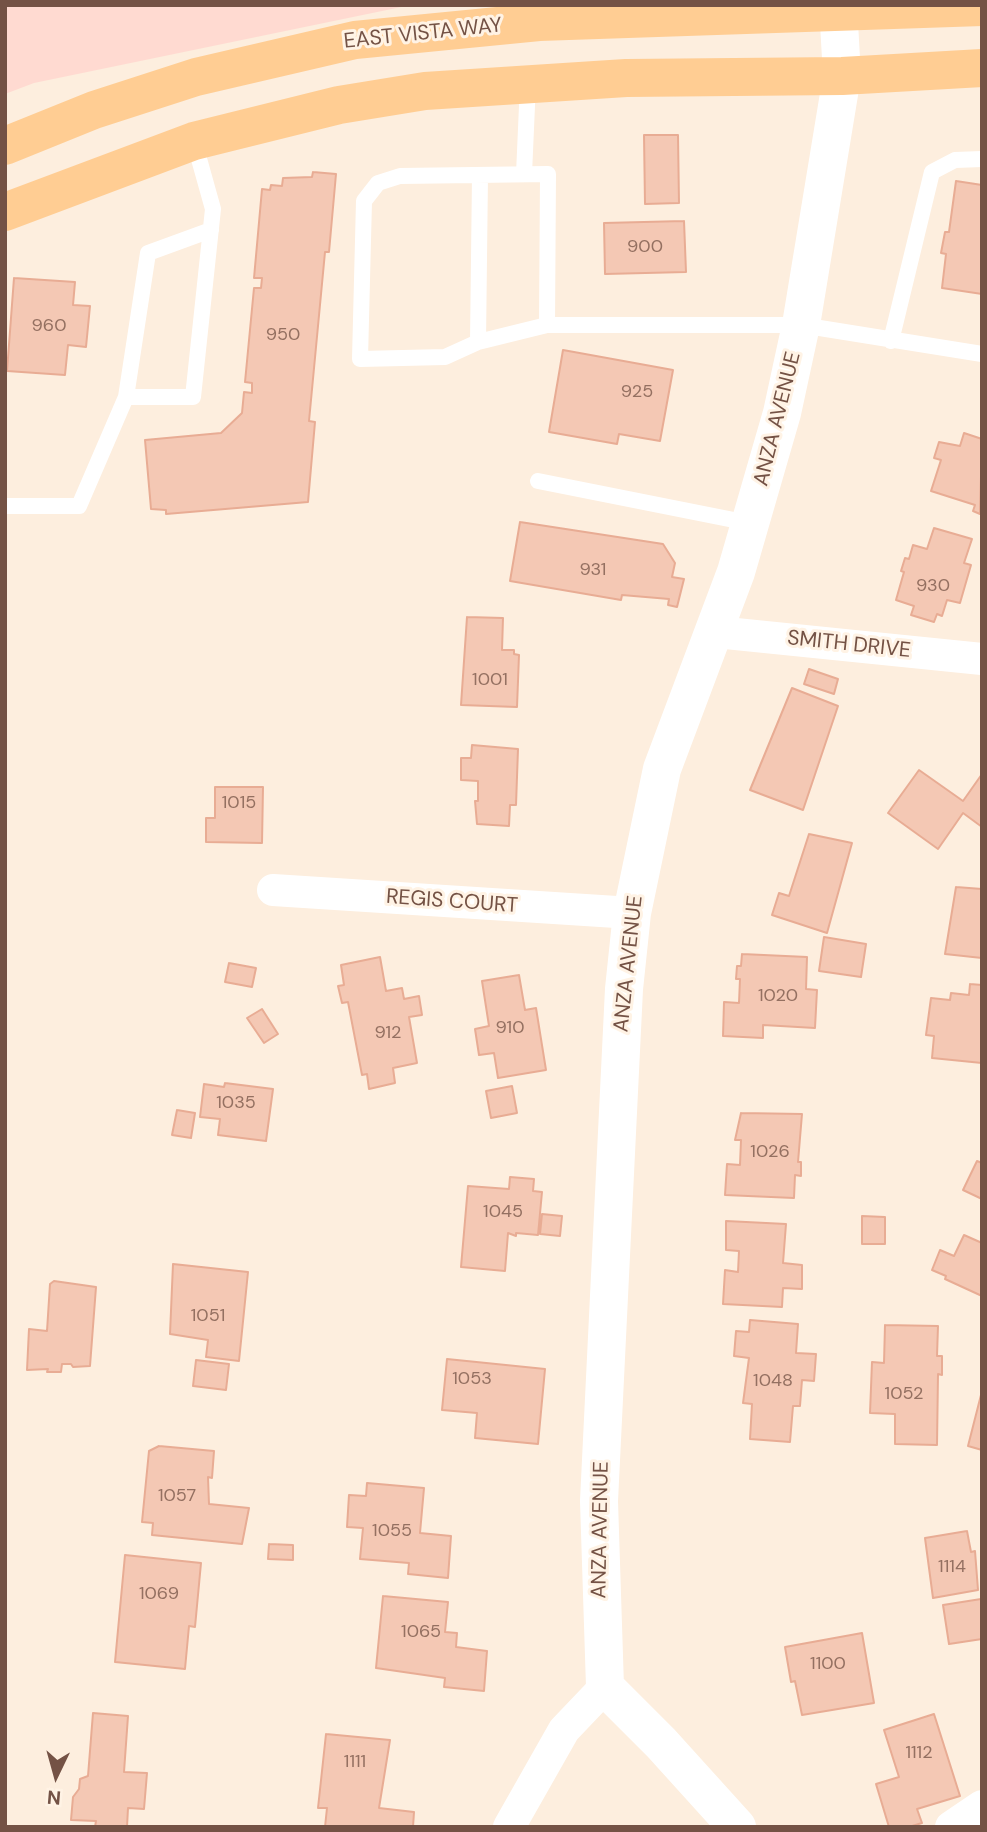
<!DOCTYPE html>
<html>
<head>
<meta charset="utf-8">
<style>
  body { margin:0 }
  #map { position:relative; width:987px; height:1832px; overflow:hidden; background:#fdeede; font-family:"DM Sans",sans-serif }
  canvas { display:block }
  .frame { position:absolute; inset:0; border:7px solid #745245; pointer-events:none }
  .north { position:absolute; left:21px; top:1741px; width:70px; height:70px; -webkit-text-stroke:5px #fff3e5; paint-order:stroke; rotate:185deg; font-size:19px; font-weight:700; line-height:28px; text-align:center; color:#745245 }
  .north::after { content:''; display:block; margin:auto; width:24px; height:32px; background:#745245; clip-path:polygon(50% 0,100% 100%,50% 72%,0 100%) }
</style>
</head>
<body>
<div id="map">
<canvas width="987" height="1832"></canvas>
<div class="frame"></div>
<div class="north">N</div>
</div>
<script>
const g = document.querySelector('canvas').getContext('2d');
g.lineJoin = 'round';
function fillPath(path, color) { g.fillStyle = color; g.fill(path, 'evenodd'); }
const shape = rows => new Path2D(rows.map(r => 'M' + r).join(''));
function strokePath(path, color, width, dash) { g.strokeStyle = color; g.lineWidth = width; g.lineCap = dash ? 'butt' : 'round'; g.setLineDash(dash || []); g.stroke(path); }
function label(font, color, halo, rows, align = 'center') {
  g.font = font + ' "DM Sans",sans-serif'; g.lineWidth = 6; g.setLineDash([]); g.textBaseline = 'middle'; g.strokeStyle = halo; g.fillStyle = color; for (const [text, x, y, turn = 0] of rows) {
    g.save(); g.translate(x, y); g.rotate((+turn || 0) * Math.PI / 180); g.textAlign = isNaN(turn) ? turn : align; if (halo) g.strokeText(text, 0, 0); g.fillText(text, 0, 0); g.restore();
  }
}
fillPath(shape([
  [5,5,411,5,34,83,5,94]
]), '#ffdad1');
const building = shape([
  [644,135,678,135,679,203,645,204,644,135],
  [313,172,336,174,329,252,325,252,309,421,315,422,308,502,166,514,166,510,151,509,145,440,221,433,242,413,244,392,252,393,252,383,245,382,254,288,261,288,262,278,254,278,262,189,270,190,271,185,282,186,283,178,312,177,313,172],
  [956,181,982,185,982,294,942,288,946,254,941,253,945,232,949,232,956,181],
  [684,221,686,272,605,274,604,223,684,221],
  [14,278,75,282,73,305,90,306,86,347,68,345,65,375,7,371,14,278],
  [563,350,673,370,660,441,619,434,617,444,549,432,563,350],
  [964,433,982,439,980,514,973,511,975,505,931,491,941,460,934,458,939,442,960,446,964,433],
  [520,522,663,544,675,563,672,577,684,579,677,607,668,605,669,599,622,595,621,600,510,581,520,522],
  [934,528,972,539,964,563,971,565,960,603,947,600,942,616,937,614,934,622,911,615,914,606,896,600,904,572,901,571,905,558,909,559,913,545,927,549,934,528],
  [467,617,503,618,502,650,514,650,514,654,519,655,517,707,461,705,467,617],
  [809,669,838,679,834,694,804,684,809,669],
  [792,688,838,706,803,810,750,790,792,688],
  [472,745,518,749,516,805,510,805,509,826,477,824,475,801,478,801,478,781,461,780,461,758,471,758,472,745],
  [919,770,963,801,982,774,982,827,963,813,938,849,888,813,919,770],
  [215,787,263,787,262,843,206,842,206,818,215,818,215,787],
  [809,834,852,843,827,933,772,915,779,893,789,896,809,834],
  [956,887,982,889,982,958,945,954,956,887],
  [824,937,866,944,861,977,819,971,824,937],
  [742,954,807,957,806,989,817,990,815,1028,763,1025,763,1038,723,1036,724,1002,739,1003,740,979,736,979,737,966,741,966,742,954],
  [380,957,386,991,402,988,404,999,419,996,422,1015,409,1017,417,1063,393,1068,395,1083,369,1089,367,1074,362,1075,348,1002,342,1003,338,986,344,985,341,965,380,957],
  [229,963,256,968,252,987,225,982,229,963],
  [519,975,525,1010,536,1008,546,1070,498,1078,494,1053,479,1055,475,1029,489,1026,482,981,519,975],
  [970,984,982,985,982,1063,932,1058,934,1036,926,1035,931,998,950,1000,951,993,969,995,970,984],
  [262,1009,278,1034,264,1043,247,1018,262,1009],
  [225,1083,273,1089,266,1141,218,1135,220,1119,200,1117,204,1084,224,1087,225,1083],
  [512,1086,517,1113,491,1118,486,1091,512,1086],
  [177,1110,195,1113,191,1138,172,1135,177,1110],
  [741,1113,802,1114,798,1162,801,1162,801,1176,795,1175,794,1198,725,1195,727,1164,740,1165,741,1140,735,1140,741,1113],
  [977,1161,982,1163,982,1199,963,1190,977,1161],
  [510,1177,534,1179,533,1191,542,1192,538,1235,516,1233,516,1236,508,1233,505,1271,461,1267,468,1186,509,1189,510,1177],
  [542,1214,562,1216,560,1236,540,1234,542,1214],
  [862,1216,885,1217,885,1244,862,1244,862,1216],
  [726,1221,786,1224,783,1263,802,1265,802,1289,783,1288,782,1307,723,1304,725,1270,738,1272,739,1251,726,1250,726,1221],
  [964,1235,982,1243,982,1296,945,1279,946,1276,932,1270,940,1250,954,1256,964,1235],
  [173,1264,248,1272,239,1361,206,1357,208,1340,170,1334,173,1264],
  [54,1281,96,1287,90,1366,73,1367,71,1364,62,1364,61,1372,47,1372,48,1369,27,1370,29,1329,47,1331,50,1284,54,1281],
  [750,1320,798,1324,796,1353,816,1354,814,1381,802,1380,800,1406,793,1406,790,1442,750,1439,752,1404,743,1403,749,1358,734,1356,736,1331,749,1332,750,1320],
  [885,1325,938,1326,937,1356,942,1356,942,1375,938,1374,937,1445,895,1444,895,1414,870,1413,872,1362,884,1363,885,1325],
  [447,1359,545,1369,538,1444,475,1438,477,1413,442,1410,447,1359],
  [196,1360,229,1364,226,1390,193,1386,196,1360],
  [982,1391,982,1450,968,1446,982,1391],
  [159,1446,214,1451,212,1478,208,1477,209,1504,249,1508,242,1544,152,1535,153,1523,142,1522,149,1451,159,1446],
  [367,1483,424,1488,420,1533,451,1536,448,1578,408,1574,409,1563,360,1559,363,1528,347,1527,349,1495,366,1496,367,1483],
  [967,1531,971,1552,975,1551,978,1590,933,1598,925,1538,967,1531],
  [269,1544,293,1545,293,1560,268,1559,269,1544],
  [125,1555,201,1563,195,1627,189,1626,185,1669,115,1662,125,1555],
  [383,1596,448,1602,445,1632,457,1633,456,1647,487,1651,484,1691,444,1687,445,1678,376,1668,383,1596],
  [981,1599,982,1639,949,1644,943,1605,981,1599],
  [862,1633,874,1703,802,1715,795,1681,791,1682,785,1647,862,1633],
  [93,1713,128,1716,124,1772,147,1773,144,1809,128,1808,127,1827,95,1827,96,1821,71,1820,73,1797,79,1789,80,1779,88,1776,93,1713],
  [934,1714,960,1796,917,1809,922,1823,909,1827,889,1827,876,1784,899,1777,884,1730,934,1714],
  [326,1734,390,1740,379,1808,414,1812,413,1827,325,1827,327,1808,318,1808,326,1734]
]);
fillPath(building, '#f4c8b4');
strokePath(building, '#e8ac94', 2);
strokePath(shape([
  [524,174,528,83],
  [547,325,548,174,400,176,378,183,364,201,360,359,445,357,478,342,547,325,801,325,982,354],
  [891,341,932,172,955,160,982,159],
  [478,342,480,175],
  [126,397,148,253,211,230],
  [538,481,749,523],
  [5,506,79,506,126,397,193,397,213,209,194,141]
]), '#fff', 16);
strokePath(shape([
  [716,632,982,659],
  [273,890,632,913],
  [509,1827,564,1730,605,1687],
  [951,1827,982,1806]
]), '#fff', 32);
strokePath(shape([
  [737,1827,661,1743,605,1687,599,1501,624,989,632,913,662,769,736,572,782,413,801,325,842,76]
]), '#fff', 38);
strokePath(shape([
  [838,5,842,76]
]), '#fff', 38);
strokePath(shape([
  [5,146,94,110,196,77,355,40,539,22,982,7],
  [5,212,194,141,339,105,425,91,626,78,842,76,982,68]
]), '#ffcd93', 38);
label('18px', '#947061', null, [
  ["900",645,247],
  ["960",49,326],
  ["950",283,335],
  ["925",637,392],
  ["931",593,570],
  ["930",933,586],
  ["1001",490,680],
  ["1015",239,803],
  ["1020",778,996],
  ["910",510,1028],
  ["912",388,1033],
  ["1035",236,1103],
  ["1026",770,1152],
  ["1045",503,1212],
  ["1051",208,1316],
  ["1053",472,1379],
  ["1048",773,1381],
  ["1052",904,1394],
  ["1057",177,1496],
  ["1055",392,1531],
  ["1114",952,1567],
  ["1069",159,1594],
  ["1065",421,1632],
  ["1100",828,1664],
  ["1112",919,1753],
  ["1111",355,1762]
]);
label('21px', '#745245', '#fff3e5', [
  ["EAST VISTA WAY",423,34,-6],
  ["ANZA AVENUE",778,419,-76],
  ["SMITH DRIVE",849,645,6],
  ["REGIS COURT",452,902,4],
  ["ANZA AVENUE",629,964,-84],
  ["ANZA AVENUE",601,1530,-89]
]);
</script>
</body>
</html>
